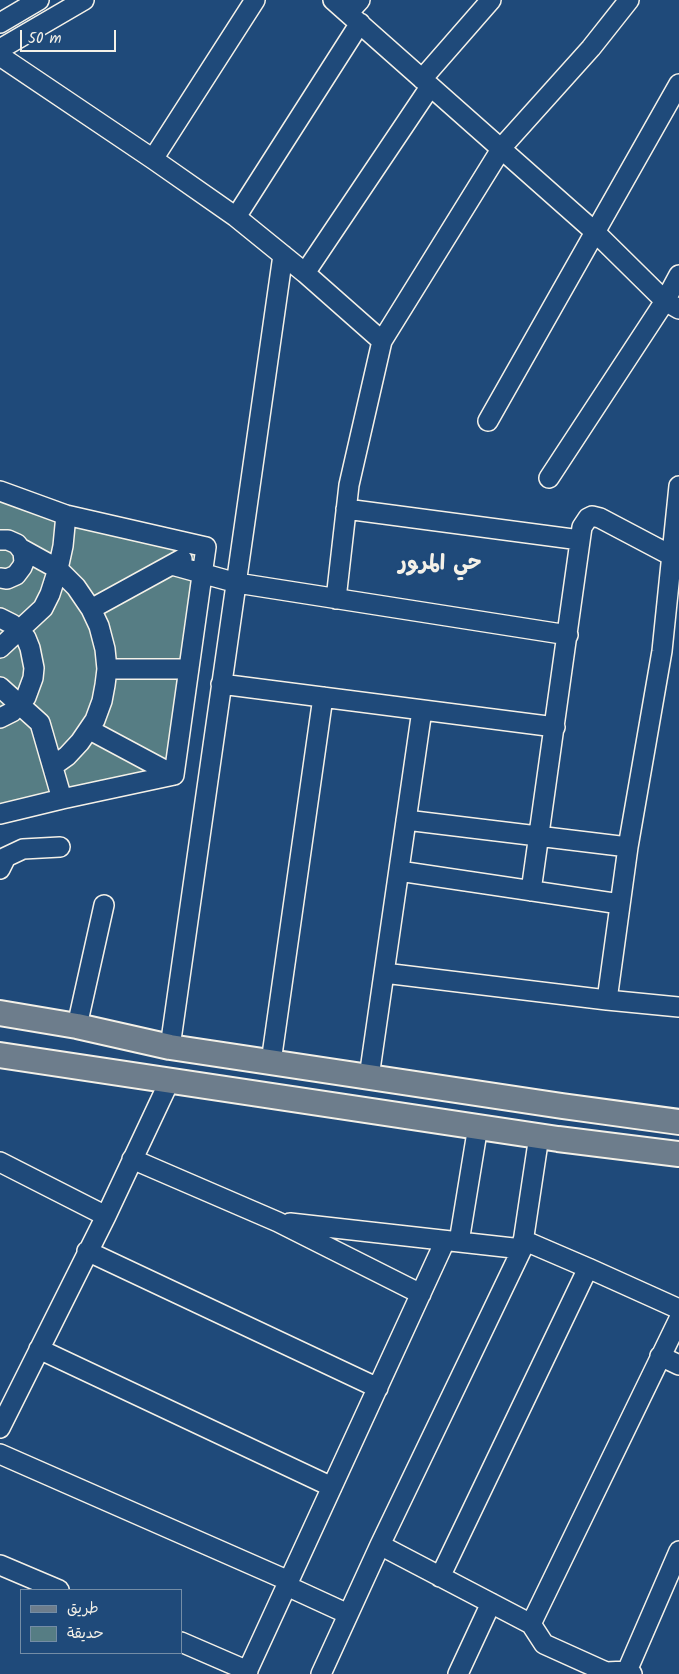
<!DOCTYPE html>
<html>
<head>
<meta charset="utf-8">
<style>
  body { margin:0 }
  #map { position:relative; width:679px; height:1674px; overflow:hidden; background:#1f4a7a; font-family:Kalam,"Playpen Sans Arabic",sans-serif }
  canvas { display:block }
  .legend { position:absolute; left:20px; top:1589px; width:162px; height:65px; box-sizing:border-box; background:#1f4a7a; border:1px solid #748da6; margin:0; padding:6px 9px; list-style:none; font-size:15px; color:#f4f1e8 }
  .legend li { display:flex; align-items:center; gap:10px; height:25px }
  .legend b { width:25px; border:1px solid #748da6 }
  .scale { position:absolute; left:20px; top:30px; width:96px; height:22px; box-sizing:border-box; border:2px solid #f4f1e8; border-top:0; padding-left:6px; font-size:15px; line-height:18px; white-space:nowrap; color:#f4f1e8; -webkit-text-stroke:4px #1f4a7a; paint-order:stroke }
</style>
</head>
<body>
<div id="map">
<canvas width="679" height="1674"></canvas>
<ul class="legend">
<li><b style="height:6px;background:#6d7d8c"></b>طريق</li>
<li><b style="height:14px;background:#567d84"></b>حديقة</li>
</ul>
<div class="scale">50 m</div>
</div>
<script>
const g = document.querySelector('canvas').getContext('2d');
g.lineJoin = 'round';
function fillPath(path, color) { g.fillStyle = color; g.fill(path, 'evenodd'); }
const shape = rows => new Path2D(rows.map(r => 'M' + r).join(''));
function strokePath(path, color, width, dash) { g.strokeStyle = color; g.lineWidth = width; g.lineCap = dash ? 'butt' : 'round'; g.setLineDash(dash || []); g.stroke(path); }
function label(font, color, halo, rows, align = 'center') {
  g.font = font + ' Kalam,"Playpen Sans Arabic",sans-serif'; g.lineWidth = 4.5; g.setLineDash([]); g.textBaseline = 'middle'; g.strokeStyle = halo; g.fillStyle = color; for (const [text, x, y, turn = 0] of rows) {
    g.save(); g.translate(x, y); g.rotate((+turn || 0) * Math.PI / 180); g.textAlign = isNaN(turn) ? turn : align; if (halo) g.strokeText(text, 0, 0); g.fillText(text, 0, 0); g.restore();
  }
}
fillPath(shape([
  [0,488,209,546,177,777,0,817]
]), '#567d84');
const minor = shape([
  [333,0,595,232,665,301,679,309],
  [348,13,360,0],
  [0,23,39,0],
  [0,49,84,0],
  [0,56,153,159,236,217,305,273,382,341],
  [422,79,491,0],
  [153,159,255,0],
  [236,217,360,23],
  [305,273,430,87],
  [488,421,679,84],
  [549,478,665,301,679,275],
  [0,491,66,515,206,547],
  [346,509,580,540],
  [0,540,8,540,17,544,23,552,24,562,22,567,16,575,7,579,0,578],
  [20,548,58,569,76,587,91,609,99,626,105,649,107,669,105,685,102,701,95,720,80,742,67,756,53,766],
  [172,565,237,583,568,635],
  [336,599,349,485,382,341,503,146,591,48,629,0],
  [91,609,182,559],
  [0,618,12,624,26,638,30,648,34,668,33,678,26,697,12,712,0,718],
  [0,648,43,608,50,594,58,569,63,546,66,515],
  [107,669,189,669],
  [221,684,555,727],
  [0,687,40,723,62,799],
  [90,730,174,775],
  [174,775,206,547],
  [0,814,62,799,174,775],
  [406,820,628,847],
  [0,869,6,857,23,849,60,847],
  [399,871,620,904],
  [531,891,582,527,588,518,592,516,600,518,672,556],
  [384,973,607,1000,679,1007],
  [607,1000,628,847,662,651,679,486],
  [77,1026,104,905],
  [170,1047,283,255],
  [271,1062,323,697],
  [369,1077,422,710],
  [132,1159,278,1222,421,1294],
  [0,1162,106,1216],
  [290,1223,522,1249],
  [523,1240,588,1268],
  [459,1242,478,1126],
  [87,1251,378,1388],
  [39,1349,332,1487],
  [660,1356,679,1365],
  [0,1428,106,1216,170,1080],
  [0,1454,289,1581],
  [380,1545,531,1624,544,1644,606,1672,627,1671,632,1674],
  [0,1565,59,1590],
  [440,1577,588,1268,679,1309],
  [287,1586,348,1614],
  [531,1624,679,1319],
  [181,1642,248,1671],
  [627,1671,679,1551],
  [246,1674,445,1241],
  [321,1674,380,1545,522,1249,539,1136],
  [458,1674,491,1603]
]);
const major = shape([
  [0,1013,77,1026,170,1047,562,1106,679,1122],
  [0,1055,558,1139,679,1154]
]);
strokePath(minor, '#f4f1e8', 22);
strokePath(major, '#f4f1e8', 28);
strokePath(minor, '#1f4a7a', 19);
strokePath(major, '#6d7d8c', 24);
label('bold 21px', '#f4f1e8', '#1f4a7a', [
  ["حي المرور",440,565]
]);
</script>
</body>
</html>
